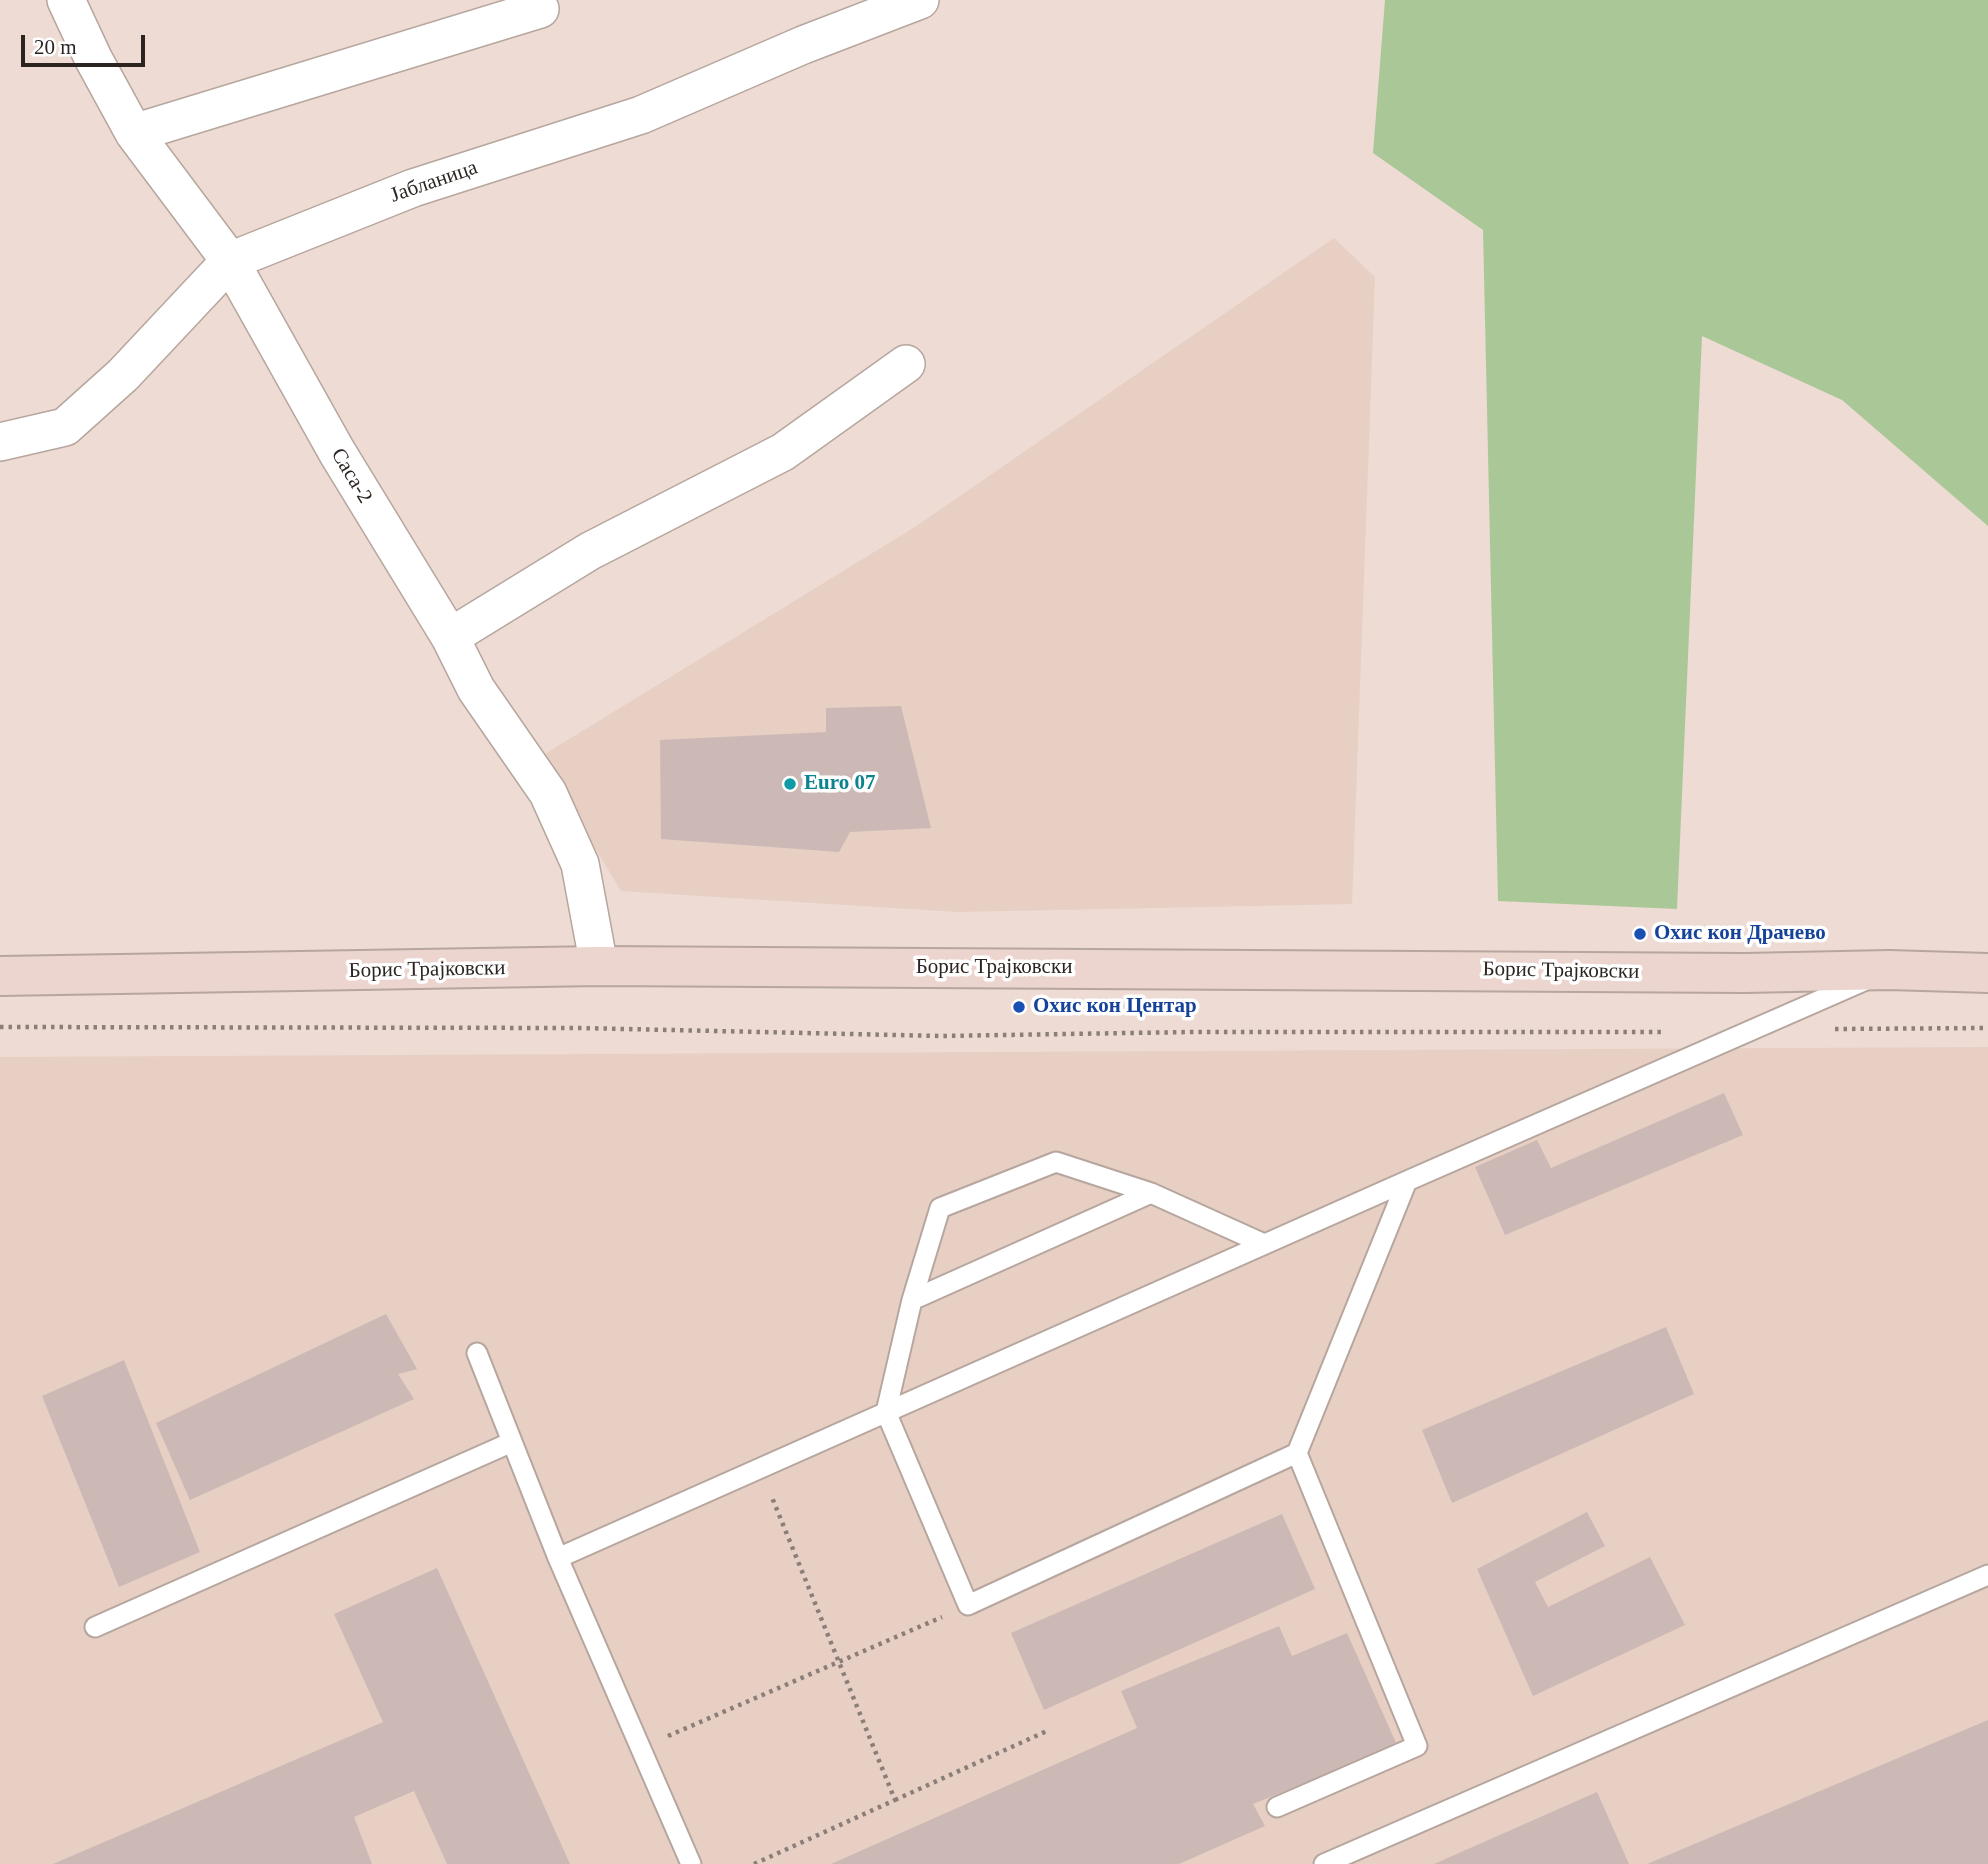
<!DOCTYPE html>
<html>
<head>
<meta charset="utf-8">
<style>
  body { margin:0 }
  #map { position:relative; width:1988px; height:1864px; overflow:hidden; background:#eddbd4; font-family:"Times New Roman",serif }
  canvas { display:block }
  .scale { position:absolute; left:21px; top:35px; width:124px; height:32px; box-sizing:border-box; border:4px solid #2b2421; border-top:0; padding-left:9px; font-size:21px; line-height:24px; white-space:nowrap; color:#2b2421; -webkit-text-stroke:5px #fff; paint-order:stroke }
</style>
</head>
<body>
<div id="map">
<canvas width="1988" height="1864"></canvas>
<div class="scale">20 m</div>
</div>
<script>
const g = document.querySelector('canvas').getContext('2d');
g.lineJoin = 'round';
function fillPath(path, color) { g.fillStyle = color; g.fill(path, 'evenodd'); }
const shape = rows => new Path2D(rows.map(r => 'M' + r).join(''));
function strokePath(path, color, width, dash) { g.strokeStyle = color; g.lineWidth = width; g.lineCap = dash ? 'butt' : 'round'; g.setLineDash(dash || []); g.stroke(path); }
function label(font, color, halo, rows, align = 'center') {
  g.font = font + ' "Times New Roman",serif'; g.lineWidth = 7; g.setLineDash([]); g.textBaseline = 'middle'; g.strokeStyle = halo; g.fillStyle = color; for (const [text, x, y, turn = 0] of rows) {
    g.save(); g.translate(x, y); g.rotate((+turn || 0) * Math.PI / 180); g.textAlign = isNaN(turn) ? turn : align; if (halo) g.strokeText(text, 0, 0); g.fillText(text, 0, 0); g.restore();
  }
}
fillPath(shape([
  [1334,238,1375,277,1352,904,958,912,621,891,540,757,915,527],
  [1988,1047,1988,1864,0,1864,0,1057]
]), '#e8cfc4');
fillPath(shape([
  [1385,0,1988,0,1988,526,1842,400,1702,336,1677,909,1498,901,1483,230,1373,153]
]), '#aac897');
fillPath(shape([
  [901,706,931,828,850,832,839,852,661,839,660,740,826,732,826,708],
  [1724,1093,1743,1135,1505,1235,1475,1167,1537,1140,1551,1168],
  [386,1314,417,1369,398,1374,414,1399,190,1500,156,1423],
  [1666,1327,1694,1394,1452,1503,1422,1430],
  [124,1360,200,1552,119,1587,42,1396],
  [1587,1512,1605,1546,1535,1582,1548,1607,1650,1557,1685,1625,1533,1696,1477,1569],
  [1282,1514,1315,1589,1044,1710,1011,1633],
  [437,1568,570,1864,447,1864,414,1791,354,1817,372,1864,53,1864,383,1722,334,1614],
  [1279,1626,1292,1656,1347,1633,1397,1745,1253,1804,1265,1826,1179,1864,831,1864,1137,1728,1121,1691],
  [1988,1720,1988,1864,1647,1864],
  [1597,1792,1629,1864,1434,1864]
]), '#ccb9b6');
const service = shape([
  [1264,1244,1151,1193,1056,1162,940,1208,912,1300,886,1412,968,1605,1297,1453,1407,1181],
  [912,1300,1151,1193],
  [477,1353,558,1558],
  [95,1627,512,1442],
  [1277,1807,1417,1746,1297,1453],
  [691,1864,558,1558,1407,1181,1866,980],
  [1324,1864,1988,1575]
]);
const minor = shape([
  [66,0,93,58,134,133,230,261,337,452,450,637,476,689,548,793,580,864,599,966],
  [134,133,540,9],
  [0,442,65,427,123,375,230,261,413,188,641,115,803,45,920,0],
  [450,637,590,551,783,452,906,364]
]);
const secondary = shape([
  [0,976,599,966,1745,973,1889,970,1988,973]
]);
strokePath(service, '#b6a69e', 23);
strokePath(minor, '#b6a69e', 40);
strokePath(secondary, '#b6a69e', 42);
strokePath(shape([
  [0,1027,579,1028,941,1036,1192,1032,1665,1032],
  [1835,1029,1988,1028],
  [668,1736,942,1617],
  [895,1800,1049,1730],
  [754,1864,895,1800,771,1495]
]), '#8b7e79', 4.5, [3.5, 5]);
strokePath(service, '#fff', 19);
strokePath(minor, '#fff', 37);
strokePath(secondary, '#ecd4cf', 38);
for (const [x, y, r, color] of [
  [790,784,7,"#0f9aa8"],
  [1640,934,7,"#1a4fb4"],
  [1019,1007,7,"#1a4fb4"]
]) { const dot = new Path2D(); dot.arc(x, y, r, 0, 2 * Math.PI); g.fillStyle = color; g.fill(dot); strokePath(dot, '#fff', 2.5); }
label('21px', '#2b2421', '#fff', [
  ["Јабланица",434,182,-19],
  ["Саса-2",351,476,59],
  ["Борис Трајковски",994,967],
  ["Борис Трајковски",427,970,-1],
  ["Борис Трајковски",1561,971,1]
]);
label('bold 21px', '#0d838f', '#fff', [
  ["Euro 07",804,784]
], 'left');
label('bold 21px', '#164399', '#fff', [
  ["Охис кон Драчево",1654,934],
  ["Охис кон Центар",1033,1007]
], 'left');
</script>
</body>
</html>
